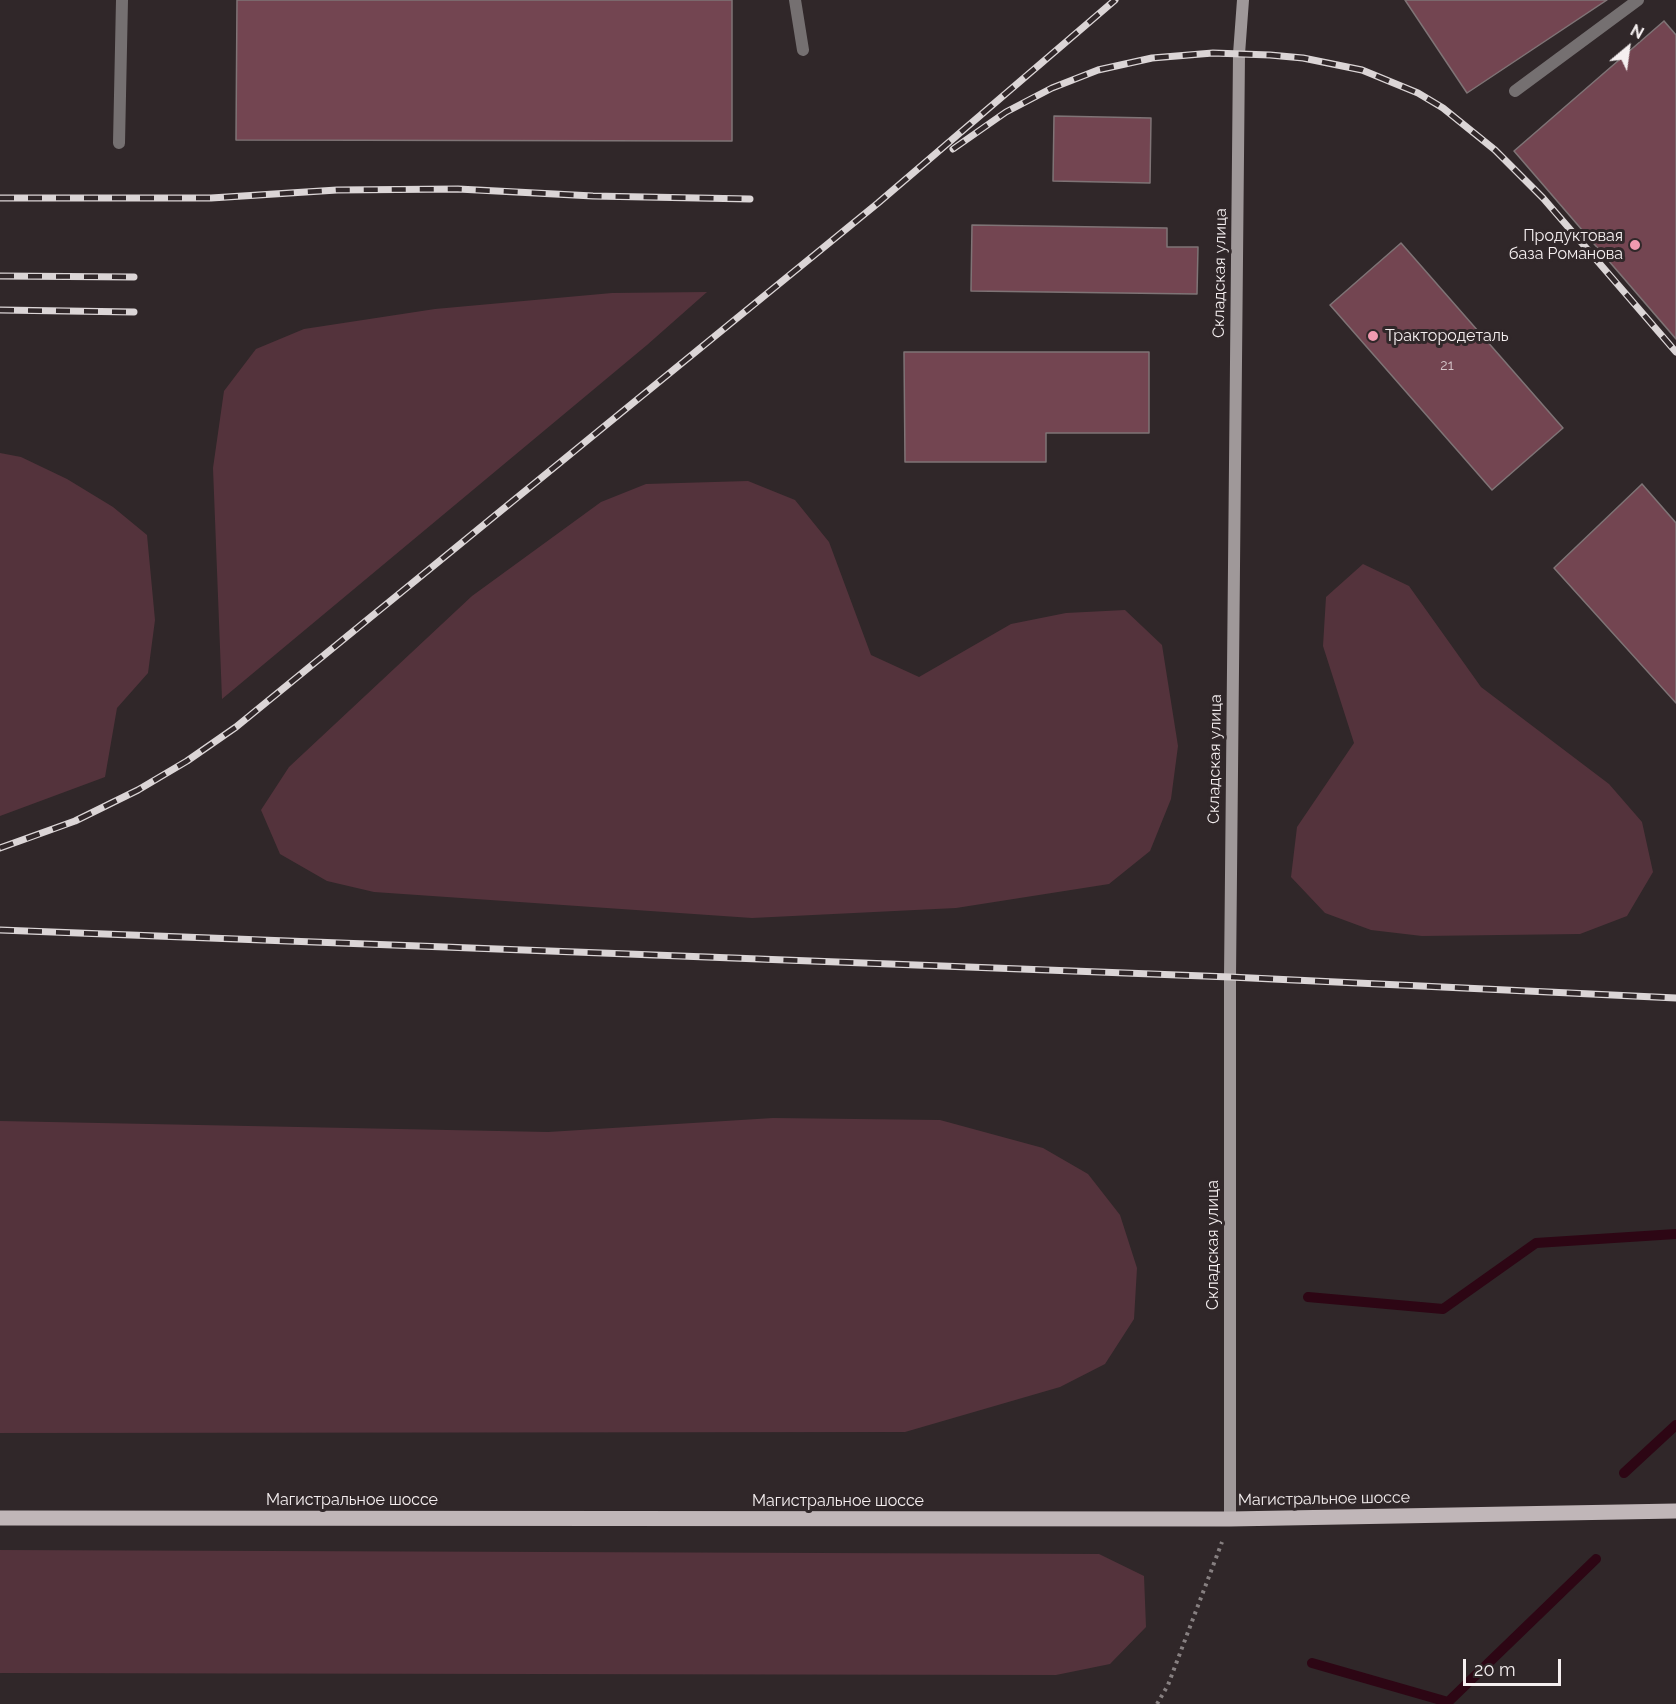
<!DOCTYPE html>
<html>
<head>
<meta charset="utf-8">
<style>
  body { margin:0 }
  #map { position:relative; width:1676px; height:1704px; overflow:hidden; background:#302729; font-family:Raleway,sans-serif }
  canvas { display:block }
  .north { position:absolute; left:1598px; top:18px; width:60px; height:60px; -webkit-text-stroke:4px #302729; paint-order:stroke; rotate:29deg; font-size:16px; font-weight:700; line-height:24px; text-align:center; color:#f5eff0 }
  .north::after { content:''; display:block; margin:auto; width:21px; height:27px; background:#f5eff0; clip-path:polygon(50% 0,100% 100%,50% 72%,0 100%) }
  .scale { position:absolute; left:1463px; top:1659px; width:98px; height:27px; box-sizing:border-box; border:3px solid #f5eff0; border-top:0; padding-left:8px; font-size:18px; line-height:21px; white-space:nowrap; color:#f5eff0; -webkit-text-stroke:4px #302729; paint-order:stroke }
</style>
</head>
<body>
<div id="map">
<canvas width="1676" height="1704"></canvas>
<div class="north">N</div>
<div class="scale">20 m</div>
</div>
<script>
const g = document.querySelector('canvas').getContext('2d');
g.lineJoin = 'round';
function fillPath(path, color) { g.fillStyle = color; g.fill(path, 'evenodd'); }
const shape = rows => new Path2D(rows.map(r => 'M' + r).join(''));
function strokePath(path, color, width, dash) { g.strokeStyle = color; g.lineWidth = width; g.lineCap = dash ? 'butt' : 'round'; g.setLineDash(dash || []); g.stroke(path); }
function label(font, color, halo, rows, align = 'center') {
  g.font = font + ' Raleway,sans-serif'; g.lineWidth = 6; g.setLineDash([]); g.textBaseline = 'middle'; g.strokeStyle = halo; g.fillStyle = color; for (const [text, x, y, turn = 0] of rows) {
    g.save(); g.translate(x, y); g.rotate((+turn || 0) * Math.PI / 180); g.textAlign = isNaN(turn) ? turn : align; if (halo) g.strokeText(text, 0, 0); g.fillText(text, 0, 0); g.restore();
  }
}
fillPath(shape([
  [707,292,647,345,222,699,213,468,224,391,256,349,304,329,435,309,612,293],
  [0,453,21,457,67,479,113,507,147,535,155,620,148,673,117,708,105,777,0,816],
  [748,481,795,500,829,542,871,655,919,677,1011,624,1066,613,1125,610,1162,645,1178,746,1171,799,1150,851,1109,884,956,908,752,918,374,892,327,881,280,854,261,810,289,767,472,596,601,502,646,484],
  [1363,564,1409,586,1481,687,1609,784,1642,822,1653,872,1627,916,1580,934,1422,936,1371,930,1325,913,1291,877,1297,827,1354,743,1323,646,1326,597],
  [773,1118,940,1120,1043,1148,1088,1174,1120,1215,1137,1268,1134,1319,1105,1364,1060,1387,905,1432,0,1433,0,1121,548,1132],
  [0,1550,1099,1554,1144,1576,1146,1627,1110,1664,1056,1675,0,1673]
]), '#54333c');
strokePath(shape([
  [1308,1297,1443,1309,1536,1243,1676,1234],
  [1624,1473,1676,1425],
  [1312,1663,1448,1702,1596,1559]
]), '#2d0614', 10);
const building = shape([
  [237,0,732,0,732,141,236,140,237,0],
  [1405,0,1607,0,1467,93,1405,0],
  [1664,21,1676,35,1676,339,1514,151,1664,21],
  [1054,116,1151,118,1150,183,1053,181,1054,116],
  [972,225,1167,228,1167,247,1198,247,1197,294,971,291,972,225],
  [1401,243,1563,428,1492,490,1330,305,1401,243],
  [904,352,1149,352,1149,433,1046,433,1046,462,905,462,904,352],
  [1642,484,1676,523,1676,703,1554,568,1642,484]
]);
fillPath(building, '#734551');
strokePath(building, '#7f7476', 1.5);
strokePath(shape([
  [1157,1704,1168,1685,1222,1542]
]), '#878081', 4, [3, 4.5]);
strokePath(shape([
  [795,0,803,50],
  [1515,91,1638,0],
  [119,143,122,0]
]), '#757071', 12);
strokePath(shape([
  [1230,1519,1230,977,1239,54,1243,0]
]), '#9f9899', 12);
strokePath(shape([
  [0,1518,1230,1519,1676,1511]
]), '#c0b6b8', 15);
const rail = shape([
  [953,149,1006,112,1052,88,1098,70,1152,58,1213,53,1270,55,1303,58,1362,70,1418,93,1443,108,1495,150,1543,198,1676,352],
  [0,198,211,198,337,190,458,189,593,196,750,199],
  [0,276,134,277],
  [0,310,134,312],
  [0,848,75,821,138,790,187,761,236,727,878,203,1115,0],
  [0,930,1230,977,1676,998]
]);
strokePath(rail, '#dbd5d6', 7);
strokePath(rail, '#302729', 4.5, [14]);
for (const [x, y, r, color] of [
  [1635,245,6,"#f19ab0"],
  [1373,336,6,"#f19ab0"]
]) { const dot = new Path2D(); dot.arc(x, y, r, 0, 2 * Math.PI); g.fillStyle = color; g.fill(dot); strokePath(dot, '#302729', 2); }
label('14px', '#d4c4c8', null, [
  ["21",1447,366]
]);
label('16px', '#f5eff0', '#302729', [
  ["Продуктовая",1623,236],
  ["база Романова",1623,254],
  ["Трактородеталь",1385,336,"left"]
], 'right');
label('16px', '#f5eff0', '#302729', [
  ["Складская улица",1220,273,-89],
  ["Складская улица",1215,759,-89],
  ["Складская улица",1213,1245,-90],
  ["Магистральное шоссе",1324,1499,-1],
  ["Магистральное шоссе",352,1500],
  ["Магистральное шоссе",838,1501]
]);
</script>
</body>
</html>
